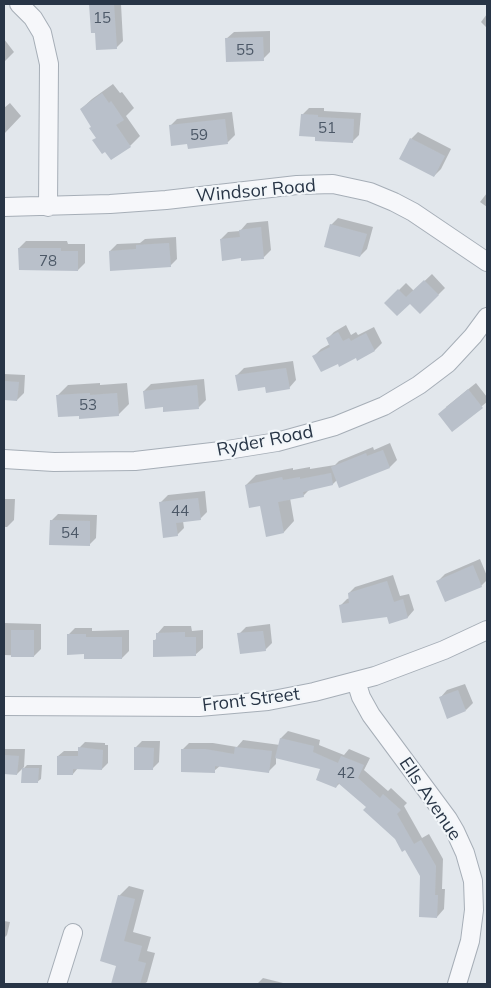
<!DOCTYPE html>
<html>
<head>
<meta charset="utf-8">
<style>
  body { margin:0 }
  #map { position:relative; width:491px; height:988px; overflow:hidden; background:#e2e7ec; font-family:Mulish,sans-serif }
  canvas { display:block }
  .frame { position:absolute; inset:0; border:5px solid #283546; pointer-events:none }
</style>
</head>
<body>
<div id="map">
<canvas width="491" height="988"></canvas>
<div class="frame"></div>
</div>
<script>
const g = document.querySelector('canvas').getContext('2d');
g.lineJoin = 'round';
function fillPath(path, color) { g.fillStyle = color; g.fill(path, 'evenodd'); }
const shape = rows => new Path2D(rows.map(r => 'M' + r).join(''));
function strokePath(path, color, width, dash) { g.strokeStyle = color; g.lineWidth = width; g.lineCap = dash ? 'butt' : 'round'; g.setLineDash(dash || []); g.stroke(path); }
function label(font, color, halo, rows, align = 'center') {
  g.font = font + ' Mulish,sans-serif'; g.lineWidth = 4.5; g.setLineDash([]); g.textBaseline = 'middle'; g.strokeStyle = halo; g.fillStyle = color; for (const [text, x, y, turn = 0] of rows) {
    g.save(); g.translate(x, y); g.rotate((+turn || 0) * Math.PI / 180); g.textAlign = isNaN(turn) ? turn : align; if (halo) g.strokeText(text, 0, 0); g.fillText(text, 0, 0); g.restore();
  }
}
fillPath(shape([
  [90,4,121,4,123,41,116,48,96,32,92,32],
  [487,14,487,28,481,22],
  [270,31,270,52,263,59,226,39,234,32],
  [4,39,14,52,4,62],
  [113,84,120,93,122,92,134,108,126,116,140,136,130,146,97,137,93,126,81,109,92,99],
  [10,103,21,116,4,134,4,108],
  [309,108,324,108,324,111,361,113,359,135,352,142,316,135,302,115],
  [232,112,235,135,228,142,189,147,188,143,170,126,177,119],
  [418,132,451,149,441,169,434,176,401,158,411,139],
  [487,193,487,207,480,202],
  [338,218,373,227,367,249,360,256,331,225],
  [268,221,271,250,264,257,242,257,221,239,228,232,240,231,247,223],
  [176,237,177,259,170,266,110,251,117,244,140,243,145,239],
  [26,241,67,241,68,244,85,244,85,263,78,270,19,248],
  [432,274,445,288,420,313,410,302,386,303,406,283,414,291],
  [346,325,351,335,356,332,358,335,374,327,382,343,375,350,358,359,356,356,339,362,314,356,321,349,330,344,327,339,334,332],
  [293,361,296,380,289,388,266,385,237,375,244,368],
  [4,374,25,375,24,393,17,400,4,399],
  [204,379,206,400,199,407,144,391,151,384],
  [100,383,100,385,127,383,129,404,118,415,58,395,68,385],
  [476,383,487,397,487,402,452,430,446,407],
  [390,443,397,460,390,467,339,486,337,480,333,484,310,489,303,496,290,498,294,521,284,532,267,535,261,505,246,485,256,475,293,468,293,470,310,467,310,469,335,465,339,461,373,447,374,450],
  [205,491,207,512,200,519,183,521,184,528,177,535,161,502,168,495],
  [4,499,15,499,14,520,7,527,4,527],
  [58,514,97,515,96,538,89,545,51,521],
  [480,559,487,576,487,580,481,586,438,581,445,574],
  [393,575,400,596,409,594,414,610,408,617,390,622,388,615,341,605,347,599,350,598,349,593,355,587],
  [4,623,41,624,41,649,34,656,4,655],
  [270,624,272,643,265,650,239,634,246,627],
  [164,626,191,626,192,631,203,630,203,648,195,655,154,641,157,638,157,634],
  [75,628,92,628,92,631,129,630,129,651,122,658,85,653,68,635],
  [465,684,473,703,466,710,440,698,447,690],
  [288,731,320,740,319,745,344,755,349,749,370,758,364,770,388,791,391,788,407,803,404,806,422,838,429,834,443,859,442,889,445,889,444,909,437,917,421,875,405,848,367,807,340,783,336,787,322,768,276,757,276,764,268,772,221,765,214,771,182,750,189,743,213,743,237,747,243,740,280,745,281,738],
  [142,741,160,741,159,762,152,769,135,748],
  [85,742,105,743,105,745,108,745,108,763,102,769,78,768,73,774,58,756,64,751,79,751,79,748],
  [4,749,25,749,24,768,27,765,42,765,41,779,37,782,22,782,24,767,17,774,4,773],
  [129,886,144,890,133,932,151,937,147,951,155,953,147,982,144,984,112,984,118,965,119,896],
  [4,921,10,922,7,935,4,938],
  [263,978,287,984,257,984]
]), '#0003');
fillPath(shape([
  [89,4,114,4,117,49,96,50,95,33,91,33],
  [263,37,264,61,226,62,225,38],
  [102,93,109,103,111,101,124,120,116,125,131,147,111,160,105,152,102,154,92,140,96,138,89,128,91,127,80,109],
  [301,114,318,115,318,117,354,119,353,143,315,141,315,137,299,136],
  [225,119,228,144,188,149,187,144,171,146,169,125],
  [410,138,445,156,434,177,399,159],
  [330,224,367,234,360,257,324,247],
  [261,227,264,259,241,261,241,258,222,261,220,239,240,237,239,230],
  [169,243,171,267,110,271,109,251,136,249,136,245],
  [18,248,61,248,61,251,78,251,78,271,19,270],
  [424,280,439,295,420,314,410,304,397,316,384,303,398,289,406,297],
  [338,332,343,341,349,338,351,341,366,333,375,351,357,361,356,358,339,367,338,364,321,372,312,356,330,347,326,338],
  [286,368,290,389,266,393,265,387,238,391,235,375],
  [4,381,19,382,17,401,4,400],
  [197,385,199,409,163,412,163,407,145,409,143,391],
  [468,389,483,408,452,432,438,414],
  [90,393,90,395,117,393,119,416,79,419,79,416,58,417,56,395],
  [383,450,390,468,339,488,331,467,366,453,367,456],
  [331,473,333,485,303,492,304,497,278,502,284,533,266,537,260,506,249,508,245,485,282,477,283,480,300,477,300,479],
  [198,498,201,520,176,523,178,536,163,538,159,502],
  [50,520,90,521,90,546,49,545],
  [473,565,482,587,445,602,436,581],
  [387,581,394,602,403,599,408,618,389,624,387,617,342,623,339,605,349,603,348,593],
  [11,630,34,630,34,657,11,657],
  [263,631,266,651,240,654,237,633],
  [185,632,185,637,196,637,196,656,153,657,153,640,156,640,156,633],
  [67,634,86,634,86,637,122,637,122,659,84,659,84,654,67,655],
  [458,690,466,711,447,719,439,697],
  [280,738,314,746,313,752,338,763,341,756,364,765,358,778,380,798,383,794,401,810,397,814,414,844,421,840,436,866,435,895,438,895,437,918,419,917,420,876,405,850,402,852,395,839,363,810,366,807,338,783,336,788,316,780,320,769,275,758],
  [78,747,103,750,102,770,73,769,73,775,57,775,57,756,78,756],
  [134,747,154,748,153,770,134,770],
  [235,747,272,751,269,773,215,766,215,773,181,772,181,749,205,749,234,754],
  [4,755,19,756,17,775,4,774],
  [22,768,39,768,38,783,21,783],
  [118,895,135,899,124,941,142,946,138,961,146,963,140,984,111,984,116,966,100,961]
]), '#b9c0ca');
const minor = shape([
  [19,4,33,18,42,33,49,64,48,207],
  [4,207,110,204,166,200,297,185,333,184,370,192,394,202,413,212,487,262],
  [4,459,54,462,135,461,221,451,277,442,335,426,384,406,419,385,448,363,473,336,487,317],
  [356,681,361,697,371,715,448,819,455,831,465,853,473,881,474,910,470,941,457,984],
  [4,706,199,707,268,701,314,692,375,676,444,650,487,630],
  [57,984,73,933]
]);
strokePath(minor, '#a6aeb7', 20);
strokePath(minor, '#f6f7fa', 18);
label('15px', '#4c5867', null, [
  ["15",102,18],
  ["55",245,50],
  ["51",327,128],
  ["59",199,135],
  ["78",48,261],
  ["53",88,405],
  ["44",180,511],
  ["54",70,533],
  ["42",346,773]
]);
label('18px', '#283546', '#f2f6f9', [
  ["Windsor Road",256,191,-5],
  ["Ryder Road",265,441,-11],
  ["Front Street",251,700,-7],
  ["Ells Avenue",430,799,56]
]);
</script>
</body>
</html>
